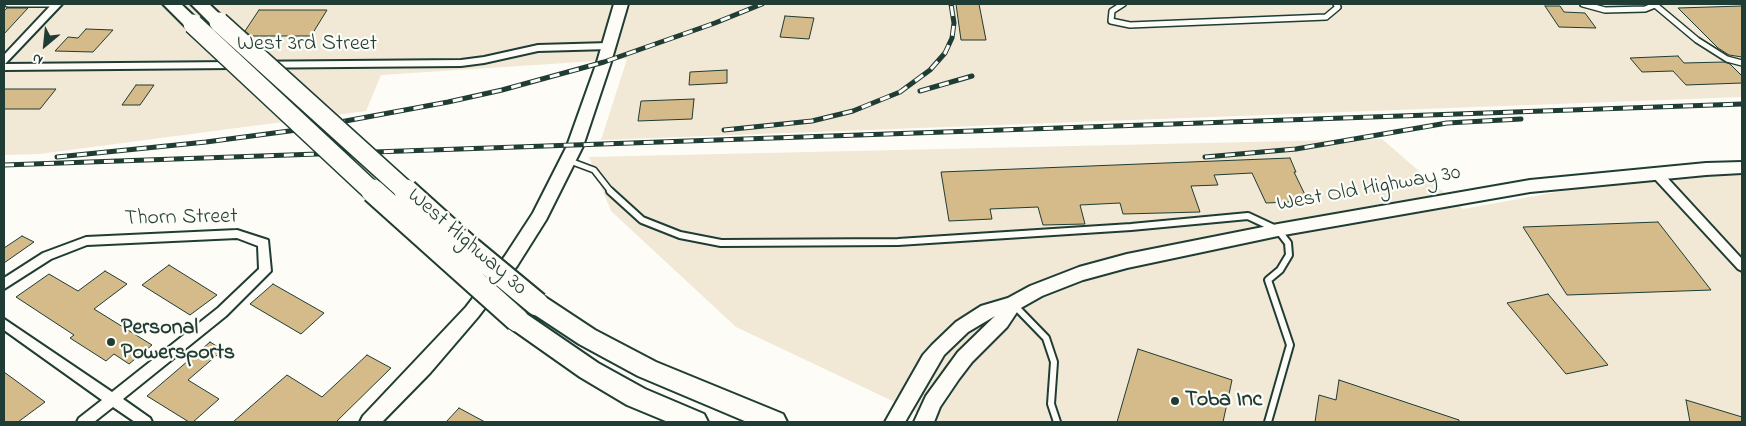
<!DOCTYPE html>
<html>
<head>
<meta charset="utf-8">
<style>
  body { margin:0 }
  #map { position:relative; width:1746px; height:426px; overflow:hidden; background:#fdfcf7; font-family:"Indie Flower",sans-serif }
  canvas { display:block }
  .frame { position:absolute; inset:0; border:5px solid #1f3d34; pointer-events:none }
  .north { position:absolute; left:20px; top:20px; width:50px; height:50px; -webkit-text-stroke:4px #fdfcf7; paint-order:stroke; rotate:208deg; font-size:14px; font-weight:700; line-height:20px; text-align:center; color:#1f3d34 }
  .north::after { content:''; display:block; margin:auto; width:18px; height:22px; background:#1f3d34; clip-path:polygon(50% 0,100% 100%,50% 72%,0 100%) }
</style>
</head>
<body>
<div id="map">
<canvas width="1746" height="426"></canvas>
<div class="frame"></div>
<div class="north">N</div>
</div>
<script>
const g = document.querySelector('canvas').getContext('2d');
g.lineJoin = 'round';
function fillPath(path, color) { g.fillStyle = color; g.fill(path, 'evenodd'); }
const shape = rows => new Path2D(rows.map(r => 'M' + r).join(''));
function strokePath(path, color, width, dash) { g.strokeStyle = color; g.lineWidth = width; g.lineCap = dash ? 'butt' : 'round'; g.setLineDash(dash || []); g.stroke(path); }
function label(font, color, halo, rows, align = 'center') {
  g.font = font + ' "Indie Flower",sans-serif'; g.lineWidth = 4.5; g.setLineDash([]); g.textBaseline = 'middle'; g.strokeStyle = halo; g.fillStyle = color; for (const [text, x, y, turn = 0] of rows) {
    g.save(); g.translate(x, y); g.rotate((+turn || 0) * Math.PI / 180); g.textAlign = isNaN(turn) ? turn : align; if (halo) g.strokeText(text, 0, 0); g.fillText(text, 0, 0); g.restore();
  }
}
fillPath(shape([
  [4,4,1742,4,1742,97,601,140,627,59,381,75,366,111,39,154,4,155],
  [1382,139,1463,209,1657,174,1742,171,1742,422,937,422,736,327,611,211,589,157]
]), '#f1e8d6');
const building = shape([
  [956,4,979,4,986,40,961,40,956,4],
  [1545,6,1560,6,1564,12,1585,13,1596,28,1559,27,1545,6],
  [1742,6,1742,57,1729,55,1718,48,1678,8,1742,6],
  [7,8,28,8,4,34,4,11,7,8],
  [259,10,327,10,311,36,251,36,245,31,259,10],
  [785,16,814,18,809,39,780,37,785,16],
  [86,29,113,30,93,52,55,51,68,37,78,38,86,29],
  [1678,56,1684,63,1724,62,1730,64,1742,76,1742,83,1686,85,1673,71,1642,72,1630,58,1678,56],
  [727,70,727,83,689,85,690,72,727,70],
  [136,85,154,85,140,105,122,105,136,85],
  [4,89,56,89,40,109,4,109,4,89],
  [694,99,692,119,638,121,641,101,694,99],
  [1290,158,1296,172,1294,172,1308,201,1266,203,1252,173,1214,175,1218,185,1191,186,1200,212,1123,214,1120,203,1080,205,1085,224,1043,225,1038,207,990,209,992,219,949,221,941,172,1290,158],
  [1658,222,1711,290,1567,295,1523,227,1658,222],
  [22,236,34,242,4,263,4,248,22,236],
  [169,265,217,295,190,315,142,285,169,265],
  [105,271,127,284,94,309,152,345,129,364,114,354,106,361,70,338,74,335,16,297,49,274,78,291,105,271],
  [273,284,324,313,301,334,250,304,273,284],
  [1548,294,1608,365,1566,374,1507,303,1548,294],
  [210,342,223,350,188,380,219,399,193,422,189,422,147,396,210,342],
  [1138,349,1232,380,1223,422,1117,422,1138,349],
  [367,355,391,368,336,422,233,422,287,375,322,397,367,355],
  [4,372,45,402,18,422,4,422,4,372],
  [1339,380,1459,420,1459,422,1315,422,1319,395,1336,400,1339,380],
  [1686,400,1742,417,1742,422,1690,422,1686,400],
  [459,408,485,422,446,422,459,408]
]);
fillPath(building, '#d5ba8a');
strokePath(building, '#1f3d34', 1);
const laneFar1 = shape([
  [8,4,57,4],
  [1123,4,1112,11,1111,21,1130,25,1326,17,1338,7,1336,4],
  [1583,4,1605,10,1645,9,1655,5],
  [1654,4,1697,40,1727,59,1742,63],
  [570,161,594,170,612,193]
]);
const lane = shape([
  [610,191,642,220,680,235,721,243,898,242,1131,227,1248,216,1278,230,1288,243,1289,255,1280,270,1268,280,1290,345,1268,422],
  [1014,305,1046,338,1054,362,1051,404,1057,422]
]);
const street = shape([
  [52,4,62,4,5,64,461,60,484,57,538,45,609,43,614,46,609,49,538,51,484,63,461,66,4,70,4,55,52,4],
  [1657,170,1661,171,1742,259,1742,271,1738,269,1653,177,1652,174,1657,170],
  [237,230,268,240,271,271,226,316,123,399,150,418,152,422,135,422,113,407,94,422,77,422,79,418,102,400,4,330,4,319,112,392,218,308,259,269,258,246,237,238,87,245,51,259,4,289,4,278,43,253,86,237,237,230]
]);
const secondary = shape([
  [614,4,628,4,611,62,583,146,546,220,517,266,478,317,430,373,382,422,360,422,363,416,466,307,505,256,533,213,567,146,597,62,614,4],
  [1706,163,1742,162,1742,173,1706,175,1530,192,1278,236,1127,268,1083,280,1042,296,1019,309,1007,327,972,362,959,379,940,407,934,422,914,422,926,396,958,352,995,316,968,332,944,355,905,422,885,422,923,355,932,345,956,322,981,306,1008,298,1030,286,1079,267,1127,254,1278,224,1530,180,1706,163]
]);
const highway = shape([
  [163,4,181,4,202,24,199,28,193,29,187,28,163,4],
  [191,4,209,4,228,22,225,26,219,27,213,26,191,4],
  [537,295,545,297,595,330,656,362,783,414,787,422,747,422,638,376,579,344,529,311,525,304,529,297,537,295],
  [517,310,525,313,598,363,645,389,704,414,708,422,668,422,627,405,580,377,509,327,505,320,509,313,517,310]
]);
strokePath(laneFar1, '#1f3d34', 8);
strokePath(lane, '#1f3d34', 10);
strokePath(street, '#1f3d34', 4);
strokePath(secondary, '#1f3d34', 4);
strokePath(highway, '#1f3d34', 4);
strokePath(laneFar1, '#fdfcf7', 5);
strokePath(lane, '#fdfcf7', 6);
fillPath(street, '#fdfcf7');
fillPath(secondary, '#fdfcf7');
fillPath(highway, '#fdfcf7');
const rail = shape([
  [920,91,972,76],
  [724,130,812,121,853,111,900,92,930,70,945,53,952,38,954,23,951,4],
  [57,157,206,142,297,130,448,102,502,90,604,62,715,23,762,4],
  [1205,157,1296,149,1447,123,1521,119],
  [4,165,1742,104]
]);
strokePath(rail, '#1f3d34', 5);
strokePath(rail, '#fdfcf7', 3, [10]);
const highwayBridgeFar1 = shape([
  [219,22,408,193],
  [193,24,374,193]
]);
const highwayBridge = shape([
  [373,191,517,320],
  [406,191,467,246,537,304]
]);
strokePath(highwayBridgeFar1, '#1f3d34', 22, []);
strokePath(highwayBridge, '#1f3d34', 27, []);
strokePath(highwayBridgeFar1, '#fdfcf7', 19);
strokePath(highwayBridge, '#fdfcf7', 23);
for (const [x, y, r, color] of [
  [111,342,5,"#1f3d34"],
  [1175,401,5,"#1f3d34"]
]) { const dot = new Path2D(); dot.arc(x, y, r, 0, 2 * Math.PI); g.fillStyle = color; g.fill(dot); strokePath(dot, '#fdfcf7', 2); }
label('22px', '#1f3d34', '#fdfcf7', [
  ["West 3rd Street",307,45],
  ["West Old Highway 30",1369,190,-10],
  ["Thorn Street",181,219,-1],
  ["West Highway 30",466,243,41]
]);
label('bold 22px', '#1f3d34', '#fdfcf7', [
  ["Personal",121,329],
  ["Powersports",121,354],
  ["Toba Inc",1185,401]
], 'left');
</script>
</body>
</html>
